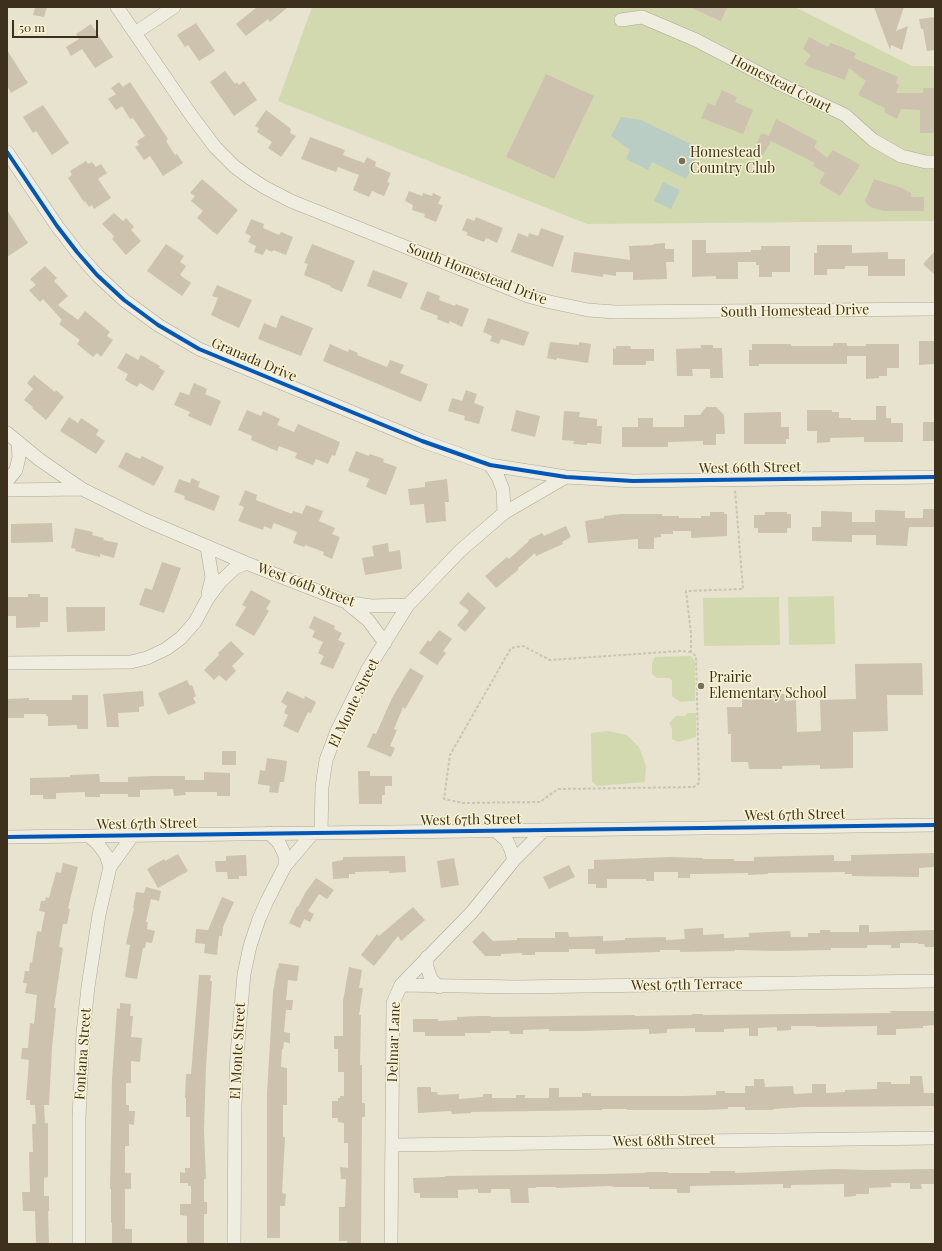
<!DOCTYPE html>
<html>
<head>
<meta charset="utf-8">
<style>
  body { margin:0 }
  #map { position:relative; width:942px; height:1251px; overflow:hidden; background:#e8e3ce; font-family:"Playfair Display",serif }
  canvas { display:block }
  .frame { position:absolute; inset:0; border:8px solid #3d311d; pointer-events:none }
  .scale { position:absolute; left:12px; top:20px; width:86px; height:18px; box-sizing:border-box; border:2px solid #3d311d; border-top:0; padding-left:5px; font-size:12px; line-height:14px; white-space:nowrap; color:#3d311d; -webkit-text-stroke:3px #f9f3d3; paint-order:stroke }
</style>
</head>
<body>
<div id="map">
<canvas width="942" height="1251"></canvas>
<div class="frame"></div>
<div class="scale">50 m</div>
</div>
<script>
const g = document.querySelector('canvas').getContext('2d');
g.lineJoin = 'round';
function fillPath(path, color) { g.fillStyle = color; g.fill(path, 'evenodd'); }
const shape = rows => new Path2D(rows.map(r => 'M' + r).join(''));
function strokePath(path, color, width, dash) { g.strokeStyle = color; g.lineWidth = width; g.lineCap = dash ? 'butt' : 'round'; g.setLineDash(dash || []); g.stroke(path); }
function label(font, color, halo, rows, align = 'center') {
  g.font = font + ' "Playfair Display",serif'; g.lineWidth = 3; g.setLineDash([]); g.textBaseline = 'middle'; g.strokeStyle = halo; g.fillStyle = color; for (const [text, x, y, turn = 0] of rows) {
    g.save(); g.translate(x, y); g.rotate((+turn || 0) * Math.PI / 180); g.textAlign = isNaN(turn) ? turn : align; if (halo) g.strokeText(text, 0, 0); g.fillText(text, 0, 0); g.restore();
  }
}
fillPath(shape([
  [312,7,795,7,912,66,935,66,935,221,587,224,278,101],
  [834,596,835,644,789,645,788,597],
  [779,597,780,645,704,646,703,598],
  [691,656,695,661,695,701,680,702,672,696,672,680,669,678,657,678,652,674,652,663,655,657],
  [688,713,696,713,696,737,678,742,672,739,672,729,669,723,676,716,685,716],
  [608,731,627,735,639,747,646,766,645,782,597,786,592,782,591,733]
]), '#d3d9af');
fillPath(shape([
  [621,117,641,120,701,149,686,179,652,162,648,170,626,159,630,150,611,136],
  [663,182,680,190,671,209,654,201]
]), '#bacdc4');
fillPath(shape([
  [35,7,47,7,44,17,33,15],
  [257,7,288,7,270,22,268,19,246,36,236,24],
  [689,7,727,7,721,21],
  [874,7,904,7,896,31,908,26,902,50,891,45,890,50],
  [935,17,935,50,927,51,923,29,921,29,919,19],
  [196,23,215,51,199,61,188,45,185,47,177,35],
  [91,24,113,57,95,68,82,49,71,56,66,47,79,39,76,34],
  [809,37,828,47,831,43,856,53,854,58,898,77,896,83,899,85,896,93,923,93,923,88,935,88,935,133,920,133,920,110,901,109,897,119,884,112,885,108,858,95,866,81,849,68,845,80,804,65,811,55,803,49],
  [7,50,28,83,11,93,7,86],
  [225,71,235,84,237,82,239,85,244,81,257,100,234,116,210,82],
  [546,74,594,96,554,179,506,157],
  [119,82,123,87,130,82,168,139,166,141,175,155,177,154,183,163,163,176,150,156,144,160,135,147,139,145,137,141,145,136,133,118,130,119,122,106,116,110,108,99,116,94,111,88],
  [722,90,737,97,735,102,753,110,743,134,701,118,708,103,715,106],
  [43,105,69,143,52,155,36,131,33,133,23,117],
  [266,110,291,129,290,133,296,136,281,157,268,148,272,142,257,132,259,128,255,126],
  [776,119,817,141,814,147,827,158,833,150,860,165,840,196,819,183,825,173,813,166,815,163,771,141,763,155,755,150,755,147,761,134,765,134,769,136],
  [310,137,345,150,343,155,364,163,367,157,376,162,375,166,391,173,387,182,390,183,384,196,372,191,369,197,353,190,359,175,338,167,336,172,301,159],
  [86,161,88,164,92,162,96,167,101,164,107,173,98,179,111,198,94,209,92,205,89,207,85,201,84,202,68,178,72,175,70,171],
  [202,179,238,210,217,235,197,218,203,211,191,201,195,196,190,193],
  [874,179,902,188,911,193,911,197,924,197,924,211,884,211,870,207,865,201],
  [409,191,422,196,423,193,432,196,433,193,441,197,438,204,443,205,436,222,424,217,425,214,412,210,413,205,405,201],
  [7,210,28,243,7,257],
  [114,213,123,221,126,218,134,227,131,230,141,241,126,255,112,239,114,236,102,224],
  [476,217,503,228,497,243,486,238,484,242,466,235,468,233,462,230,467,218,474,221],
  [251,219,264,224,263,228,279,235,281,232,293,237,286,255,273,250,272,252,266,249,263,255,254,252,256,246,248,242,251,236,245,233],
  [541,228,564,236,553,267,511,252,518,233,528,237,529,233,538,236],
  [692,240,706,240,706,253,751,252,751,250,761,250,761,246,790,246,790,272,772,272,772,277,759,277,759,265,756,265,756,262,738,262,738,279,716,279,716,276,692,277],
  [665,243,665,249,674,249,674,262,666,262,667,279,633,280,633,272,616,272,616,276,603,274,603,277,571,272,574,252,630,260,629,246,653,245,653,244],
  [166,244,184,256,180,262,186,266,180,275,191,283,182,296,147,271],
  [312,244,355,261,342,292,330,287,331,286,304,275,308,264,304,263],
  [817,245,852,245,852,253,888,252,888,259,905,259,905,276,868,276,868,266,845,266,845,269,827,269,827,275,814,275,814,253,817,253],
  [935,251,935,275,923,264],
  [45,266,57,278,54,281,68,296,58,305,78,320,85,311,110,332,107,336,113,340,101,357,97,353,93,357,77,344,80,340,59,324,62,320,43,299,40,302,29,290,36,285,30,279],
  [373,270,408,283,401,299,367,286],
  [217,285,252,300,239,328,211,315,218,298,212,296],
  [427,291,440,296,439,300,455,306,456,304,469,309,462,327,450,321,449,324,437,319,438,316,420,309],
  [281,315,313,328,301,356,258,339,264,323,276,328],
  [488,318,529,332,524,346,501,339,499,344,490,341,492,336,483,332],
  [919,341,935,341,935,364,919,365],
  [550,342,579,345,579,342,591,344,588,363,557,358,556,360,547,358],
  [833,343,847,343,847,346,866,346,866,344,899,344,899,368,887,368,887,376,879,376,879,378,866,379,866,356,847,356,847,364,759,364,759,366,749,366,749,350,752,350,752,344,791,344,791,346,833,346],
  [330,344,348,352,349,349,358,353,357,355,387,367,390,360,404,365,400,373,428,384,421,402,323,361],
  [701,345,713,345,713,348,722,348,723,378,710,378,710,369,692,369,693,376,677,376,676,349,701,348],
  [616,346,630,346,631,349,654,349,654,361,646,361,646,365,613,365,613,348,616,349],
  [126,353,138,360,141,355,160,366,159,368,165,371,153,391,140,383,137,387,125,380,128,374,117,368],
  [34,375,55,392,56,390,64,397,46,420,32,408,33,407,24,400,33,389,27,383],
  [194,383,207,389,205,394,221,401,211,426,188,416,190,412,174,405,180,392,189,395],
  [466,390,477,394,474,403,484,407,479,424,464,420,465,416,448,411,452,398,462,401],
  [876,406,886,406,886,418,891,418,891,423,903,423,903,442,864,442,864,437,830,438,830,442,817,443,817,431,807,431,807,410,832,410,832,412,839,412,839,418,851,418,851,420,876,420],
  [706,407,716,407,724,415,725,434,716,434,716,445,703,445,703,441,668,442,668,447,622,447,622,427,638,427,638,418,653,418,653,427,684,427,684,415,700,415],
  [247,410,261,416,263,411,280,419,277,425,294,432,298,424,340,442,335,456,332,455,328,464,316,459,313,465,295,458,297,453,279,446,277,451,251,440,252,436,238,430],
  [516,410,540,416,535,437,511,431],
  [564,411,580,412,579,417,597,419,597,426,602,426,601,444,587,443,587,445,573,444,574,441,562,440],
  [781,412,781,427,789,427,789,439,786,439,786,444,744,444,744,413],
  [69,417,78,423,81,418,99,430,96,435,105,441,96,454,60,431],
  [923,422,935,422,935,441,923,441],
  [356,451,369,456,370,454,384,459,383,462,397,467,386,495,366,487,369,479,348,471],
  [126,452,140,459,142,456,164,467,154,486,118,467],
  [192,478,200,482,198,487,220,496,214,511,184,499,185,496,174,492,179,479,190,483],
  [447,479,449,502,445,502,446,521,426,523,424,504,410,505,408,489,425,487,425,482],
  [245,490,257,495,256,500,292,514,293,511,302,514,306,505,323,511,319,521,335,528,332,534,340,537,332,559,323,555,324,552,305,545,304,547,293,543,297,532,274,523,271,529,264,526,263,530,238,521,244,507,239,505],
  [923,509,935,509,935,527,909,527,907,546,876,545,876,535,852,535,852,542,812,541,812,527,821,527,821,511,852,512,852,522,875,522,875,510,905,511,905,518,923,518],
  [710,512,724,512,724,514,727,514,727,536,691,538,691,531,673,531,673,534,661,534,661,537,654,538,654,549,638,549,638,539,588,543,585,521,604,518,604,516,621,514,662,514,662,516,679,516,679,518,701,518,701,516,710,516],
  [765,512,787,512,787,514,791,514,791,528,787,528,787,533,758,533,758,528,754,528,754,515,765,515],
  [52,523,53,542,11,543,11,524],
  [566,526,571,537,562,542,563,544,536,556,535,553,518,568,518,570,496,588,485,576,507,557,509,559,529,541,528,540,542,533,544,536],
  [75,528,93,532,92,535,104,538,103,540,118,543,114,558,100,554,100,557,75,551,76,549,71,548],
  [388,543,389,552,400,550,402,569,365,575,362,558,374,556,372,546],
  [162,562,181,568,164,613,139,605,145,588,152,590],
  [251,590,271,601,266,609,269,611,254,636,235,625,246,607,242,605],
  [468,592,486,608,465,632,457,625,469,611,459,603],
  [28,594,40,594,40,597,48,597,48,622,40,622,40,627,16,628,16,616,7,616,7,597,28,597],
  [66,607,105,607,105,631,67,632],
  [314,616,335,626,334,629,342,633,338,640,345,643,333,669,320,664,324,656,318,653,323,642,312,637,315,631,309,628],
  [439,630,452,639,443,651,446,653,437,665,419,653,428,640,430,642],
  [231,641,244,654,232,666,236,671,226,681,219,675,214,680,204,670,219,655,218,653],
  [922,663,923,695,887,695,888,731,853,732,853,768,820,769,820,765,782,766,782,769,749,769,748,762,731,762,731,734,728,734,727,707,742,707,742,695,785,694,785,701,796,700,797,732,821,731,820,700,856,699,855,664],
  [410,668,424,676,405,709,403,707,394,729,397,730,390,746,395,748,391,757,367,747,373,733,376,734,392,698],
  [187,680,190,686,192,685,196,696,193,698,196,703,168,715,158,693],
  [143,691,144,706,139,707,139,712,118,713,119,727,107,727,103,694],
  [287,691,304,699,305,696,316,702,311,713,308,712,298,733,283,726,288,715,284,713,287,706,281,702],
  [72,695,88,695,88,729,77,729,77,725,48,726,48,716,46,716,46,714,24,714,24,718,7,718,7,699,29,698,29,700,72,700],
  [222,751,236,751,236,765,222,765],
  [267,758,287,761,284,782,280,782,278,793,269,792,270,786,258,784,260,770,265,771],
  [358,771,370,771,370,776,392,776,392,786,385,786,385,795,382,795,382,804,359,804],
  [204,772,230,773,230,796,217,796,217,792,185,792,186,795,174,796,173,789,140,790,140,797,128,797,128,794,100,794,100,797,85,797,85,792,56,793,56,799,43,799,43,795,30,795,30,778,70,777,70,775,99,774,100,782,128,782,128,777,154,776,185,776,185,780,204,780],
  [934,853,934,867,919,868,919,877,852,876,852,874,845,874,845,872,768,873,768,874,748,875,748,873,697,874,690,874,690,878,678,878,678,872,654,872,654,881,646,881,646,879,607,879,607,888,596,888,596,884,588,884,588,869,594,869,594,860,670,857,703,858,703,859,734,859,734,861,754,861,754,857,834,855,834,861,851,861,851,855],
  [178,854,188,871,158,888,147,869,164,859,165,861],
  [246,855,247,876,239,876,239,879,228,879,227,872,216,872,215,861,226,861,226,856],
  [405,856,406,872,389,873,389,871,355,872,355,874,349,874,349,878,333,879,332,862,343,860,343,857],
  [454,858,459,885,441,888,437,861],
  [63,863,78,867,68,908,70,909,67,924,63,924,59,947,63,948,54,1008,56,1008,52,1048,49,1105,44,1105,45,1123,48,1123,48,1177,44,1178,44,1196,49,1196,49,1211,48,1211,49,1244,36,1244,35,1211,23,1211,22,1192,30,1192,29,1152,33,1152,32,1124,36,1124,35,1105,30,1105,30,1100,26,1100,29,1060,21,1059,22,1048,28,1048,30,1023,34,1024,37,995,25,993,27,983,23,983,25,971,29,971,30,962,32,963,37,931,41,932,45,912,39,911,41,901,45,901,46,897,49,898,56,872,61,873],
  [569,865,575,877,549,889,543,877],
  [316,878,334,890,327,899,319,894,308,911,314,914,310,922,304,919,300,928,289,923,297,906,298,907,305,893],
  [146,887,161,891,159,901,151,899,146,922,148,922,147,929,155,931,152,943,146,942,145,948,143,948,137,979,125,977,130,945,126,944,134,908,133,908,136,892,144,893],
  [222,897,234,902,223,927,222,936,219,936,217,955,204,953,205,944,195,943,196,929,208,930],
  [413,907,425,920,401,941,398,936,374,966,361,955,377,934,379,936],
  [859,925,869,925,869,932,934,930,935,947,925,947,924,944,918,944,918,943,900,943,900,948,891,948,891,945,867,945,867,948,831,948,831,950,777,951,735,950,735,951,680,952,680,950,660,950,660,952,595,954,595,949,569,949,569,952,535,952,535,955,522,955,522,953,501,954,501,956,485,956,472,942,483,931,493,941,517,940,517,938,555,938,555,932,568,932,569,937,603,936,603,941,625,940,625,938,666,937,666,940,685,939,684,929,703,928,703,935,724,934,724,938,749,937,749,933,790,931,791,937,808,937,808,933,820,933,820,930,830,930,830,932,859,932],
  [279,963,299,966,297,981,288,980,286,1000,293,1000,292,1010,286,1010,284,1032,290,1033,290,1043,284,1042,283,1049,282,1049,281,1067,287,1068,287,1105,283,1105,283,1137,285,1137,282,1193,286,1194,285,1206,280,1206,280,1238,267,1238,267,1093,273,992,277,968,278,969],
  [349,967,362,970,359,988,363,988,359,1015,361,1015,360,1065,362,1065,362,1103,365,1103,365,1117,362,1117,361,1244,347,1244,347,1241,339,1241,339,1207,345,1207,346,1179,341,1179,340,1167,348,1168,348,1143,344,1143,344,1123,338,1122,338,1118,332,1118,332,1101,338,1101,338,1098,340,1098,340,1096,344,1096,344,1072,338,1072,338,1049,334,1049,334,1036,343,1036,343,1001],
  [199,975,211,975,210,981,212,981,206,1066,204,1130,206,1179,204,1179,204,1202,207,1202,207,1214,204,1214,204,1244,187,1244,187,1216,180,1215,180,1204,191,1204,191,1186,188,1186,188,1183,180,1183,180,1172,185,1173,185,1168,190,1168,190,1117,186,1117,186,1098,185,1098,186,1074,191,1074],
  [120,1003,131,1004,130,1016,133,1016,131,1037,142,1038,140,1062,131,1061,131,1083,126,1083,126,1105,129,1105,129,1111,135,1111,134,1125,129,1124,129,1146,125,1146,125,1173,131,1173,131,1189,125,1189,125,1229,132,1229,132,1244,112,1244,112,1223,111,1223,111,1189,110,1189,112,1079,117,1008,120,1009],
  [890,1011,935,1011,935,1025,923,1026,923,1028,896,1029,896,1035,877,1035,877,1026,816,1027,816,1026,791,1026,791,1030,777,1031,777,1027,758,1028,758,1036,749,1036,749,1028,724,1029,724,1032,695,1032,695,1028,667,1029,667,1033,649,1034,649,1029,582,1031,549,1031,549,1029,523,1030,523,1034,510,1034,509,1031,491,1031,491,1033,465,1033,465,1036,425,1036,425,1032,413,1032,413,1019,438,1019,438,1021,457,1020,457,1017,477,1016,491,1016,491,1017,635,1015,635,1016,692,1015,692,1014,703,1014,703,1015,891,1013],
  [910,1076,922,1076,924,1093,935,1093,935,1106,803,1107,773,1109,773,1110,745,1110,745,1107,728,1107,728,1109,703,1110,627,1110,627,1109,602,1109,602,1110,471,1112,471,1113,452,1114,451,1111,418,1113,417,1087,431,1087,431,1092,437,1092,438,1095,459,1094,459,1099,483,1097,483,1094,492,1094,492,1098,516,1098,516,1095,525,1095,525,1098,549,1098,549,1088,559,1088,559,1097,582,1097,582,1093,591,1093,591,1096,683,1096,716,1095,716,1091,725,1091,725,1093,745,1093,745,1086,754,1086,754,1079,764,1079,765,1087,793,1086,794,1094,812,1093,812,1084,826,1084,826,1093,845,1092,845,1090,877,1089,877,1082,891,1082,891,1084,910,1084],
  [836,1169,869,1170,935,1169,935,1184,921,1184,922,1189,910,1189,910,1183,891,1183,891,1187,869,1188,869,1194,856,1194,856,1196,844,1197,844,1184,791,1185,791,1188,783,1188,783,1184,690,1186,690,1193,677,1193,677,1189,649,1189,649,1187,615,1187,610,1186,556,1188,556,1187,536,1187,536,1188,528,1188,529,1203,511,1203,510,1189,491,1189,491,1193,478,1193,478,1189,458,1190,458,1198,420,1198,420,1193,414,1193,413,1178,445,1177,445,1176,603,1174,643,1173,649,1172,668,1172,668,1173,710,1173,710,1171,735,1171,735,1173]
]), '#ccc2ae');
const minor = shape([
  [117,7,191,115,215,147,235,167,250,178,264,187,291,201,528,296,550,302,588,310,615,312,935,309],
  [621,20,642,17,696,40,780,84,845,115,873,140,901,156,926,162,935,162],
  [135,33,174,7],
  [7,152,57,226,77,252,97,275,124,300,158,325,199,349,422,441,490,465,566,477,633,481,935,477],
  [7,433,40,460,82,489],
  [490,465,498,477,503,490,504,513],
  [7,481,16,470,19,457,18,443],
  [7,490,82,489,145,520,246,563,346,602,371,606,408,605],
  [207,547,212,577,208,594],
  [348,604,368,620,385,643],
  [7,663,131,662,147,658,166,649,181,638,195,622,208,598,220,582,235,568,246,563],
  [495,830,507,841,511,850,514,860],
  [321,832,322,787,326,760,337,731,368,669,408,605,461,550,504,513,566,477],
  [89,836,98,844,106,855,110,867],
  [7,837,935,825],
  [285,866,313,833],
  [427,957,427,967,431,979,439,987],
  [401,985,517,987,935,981],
  [392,1145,935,1138],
  [79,1244,79,1118,83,1033,88,987,99,915,110,867,133,835],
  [234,1244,235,1106,237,1054,244,974,250,946,259,919,267,901,285,866,285,856,282,849,279,843,269,833],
  [391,1244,393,1003,401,985,472,912,514,860,544,830]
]);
strokePath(minor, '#ada797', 14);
strokePath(shape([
  [691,652,680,651,550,660,523,646,511,648,450,755,444,799,463,803,540,802,558,789,694,787,699,783,696,656,691,652,691,634,686,591,743,589,735,490]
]), '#c8c4b6', 2, [3, 2]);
strokePath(minor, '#efece0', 13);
strokePath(shape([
  [7,152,57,226,77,252,97,275,124,300,158,325,199,349,422,441,490,465,566,477,633,481,935,477],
  [7,837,935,825]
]), '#0057b8', 4);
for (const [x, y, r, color] of [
  [682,161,4,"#796f5b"],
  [701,686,4,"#796f5b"]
]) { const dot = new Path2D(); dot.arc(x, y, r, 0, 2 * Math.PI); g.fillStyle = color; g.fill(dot); strokePath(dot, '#f9f3d3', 1.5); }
label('14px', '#3d311d', '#f9f3d3', [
  ["Homestead Court",781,84,27],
  ["South Homestead Drive",477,274,21],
  ["South Homestead Drive",795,311,-1],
  ["Granada Drive",254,360,23],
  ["West 66th Street",750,468,-1],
  ["West 66th Street",306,585,20],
  ["El Monte Street",354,703,-64],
  ["West 67th Street",795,815,-1],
  ["West 67th Street",471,820,-1],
  ["West 67th Street",147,824,-1],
  ["West 67th Terrace",687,985,-1],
  ["Delmar Lane",394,1042,-88],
  ["El Monte Street",238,1051,-87],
  ["Fontana Street",83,1054,-86],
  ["West 68th Street",664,1141,-1]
]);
label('14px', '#3d311d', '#f9f3d3', [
  ["Homestead",690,153],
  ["Country Club",690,169],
  ["Prairie",709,678],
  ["Elementary School",709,694]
], 'left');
</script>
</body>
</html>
